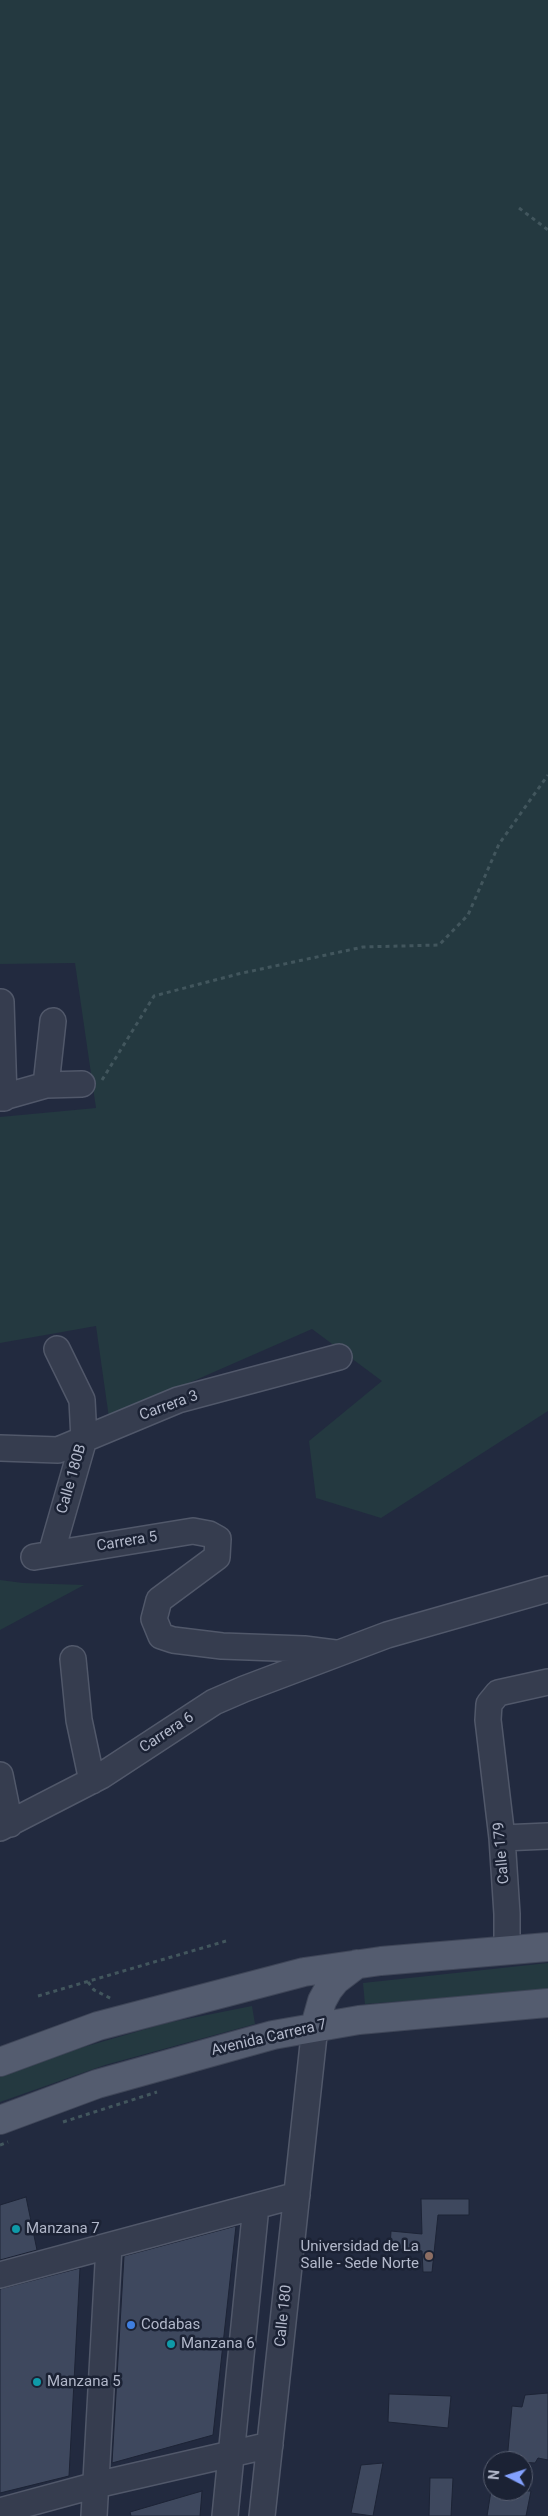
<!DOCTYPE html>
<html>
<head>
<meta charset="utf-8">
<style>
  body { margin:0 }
  #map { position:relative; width:548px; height:2516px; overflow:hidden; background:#222a3f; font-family:Roboto,sans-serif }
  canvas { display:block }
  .north { position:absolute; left:483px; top:2451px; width:50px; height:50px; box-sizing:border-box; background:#1b2234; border:1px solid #575e70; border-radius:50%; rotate:275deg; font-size:14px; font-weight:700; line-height:20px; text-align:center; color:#b2b8ca }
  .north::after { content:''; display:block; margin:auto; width:18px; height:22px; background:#83a1fe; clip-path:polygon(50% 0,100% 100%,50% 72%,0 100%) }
</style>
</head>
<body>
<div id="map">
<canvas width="548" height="2516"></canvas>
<div class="north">N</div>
</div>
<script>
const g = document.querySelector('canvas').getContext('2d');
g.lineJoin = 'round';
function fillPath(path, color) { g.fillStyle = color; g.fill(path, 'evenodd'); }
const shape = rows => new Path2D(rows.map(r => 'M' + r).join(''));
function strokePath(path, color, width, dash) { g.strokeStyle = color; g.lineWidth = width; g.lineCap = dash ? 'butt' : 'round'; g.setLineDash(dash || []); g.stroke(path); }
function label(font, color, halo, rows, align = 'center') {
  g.font = font + ' Roboto,sans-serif'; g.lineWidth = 5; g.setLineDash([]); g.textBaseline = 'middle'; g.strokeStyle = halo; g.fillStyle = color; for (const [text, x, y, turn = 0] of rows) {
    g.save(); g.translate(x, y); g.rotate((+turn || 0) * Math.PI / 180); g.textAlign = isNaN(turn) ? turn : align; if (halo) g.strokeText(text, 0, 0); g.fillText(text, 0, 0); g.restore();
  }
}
fillPath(shape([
  [0,0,548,0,548,1411,381,1518,316,1498,309,1441,382,1381,312,1329,109,1418,96,1326,0,1343,0,1117,96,1108,75,963,0,964],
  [0,1580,23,1583,84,1585,0,1630],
  [548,1963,548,1990,365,2004,363,1983],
  [252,2006,255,2024,105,2065,0,2102,0,2076,63,2053,167,2023]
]), '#243940');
const building = shape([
  [26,2197,37,2250,0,2260,0,2205,26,2197],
  [421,2199,469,2199,469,2215,438,2215,432,2272,423,2272,422,2251,390,2248,391,2231,422,2234,421,2199],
  [236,2226,213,2435,112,2463,124,2256,236,2226],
  [80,2268,69,2476,0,2493,0,2289,80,2268],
  [548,2393,548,2460,538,2458,535,2463,507,2461,512,2406,522,2407,525,2395,548,2393],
  [389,2394,451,2396,448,2428,388,2422,389,2394],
  [383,2463,373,2516,351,2513,361,2465,383,2463],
  [430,2478,453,2478,451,2516,429,2516,430,2478],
  [202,2491,200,2516,131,2516,130,2512,202,2491],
  [491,2491,531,2491,526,2516,487,2516,491,2491]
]);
fillPath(building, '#3e485e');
strokePath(building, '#1d2436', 1);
const minor = shape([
  [1,1002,4,1098],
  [46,1085,53,1021],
  [0,1098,46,1085,82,1084],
  [0,1448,58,1450,178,1400,339,1357],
  [51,1554,84,1439,82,1400,57,1349],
  [34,1557,193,1531,209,1534,218,1539,217,1557,159,1600,154,1619,161,1636,173,1640,222,1646,304,1649,335,1653],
  [73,1659,79,1720,92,1781],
  [0,1775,10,1824],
  [0,1828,101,1776,214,1702,244,1689,387,1635,548,1589],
  [502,1838,548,1836],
  [507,1950,507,1914,502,1838,488,1720,489,1704,498,1693,548,1682],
  [0,2275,297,2195],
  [0,2511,96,2485,270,2445],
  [94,2516,109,2246],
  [225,2516,256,2206],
  [262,2516,315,2026]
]);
const major = shape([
  [315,2026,322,2001,328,1990,336,1980,357,1964],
  [0,2062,98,2026,304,1972,381,1961,548,1947],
  [0,2120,97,2084,273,2035,359,2020,548,2003]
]);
strokePath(minor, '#51586a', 28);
strokePath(major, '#3f4658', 30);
strokePath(shape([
  [519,208,548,230],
  [102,1080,154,996,238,974,363,947,439,945,468,915,499,844,548,775],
  [88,1982,94,1990,112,1999],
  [38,1996,226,1941],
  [63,2122,157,2092],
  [0,2145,8,2142]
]), '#42565d', 3, [4, 4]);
strokePath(minor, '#363d4f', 25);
strokePath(major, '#545c6f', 28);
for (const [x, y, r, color] of [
  [16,2229,5,"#0f9aa8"],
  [429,2256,5,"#8d6e63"],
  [131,2325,5,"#3f7fe0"],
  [171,2344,5,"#0f9aa8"],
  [37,2382,5,"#0f9aa8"]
]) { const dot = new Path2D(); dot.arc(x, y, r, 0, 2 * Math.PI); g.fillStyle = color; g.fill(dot); strokePath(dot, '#1b2234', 2); }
label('15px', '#b2b8ca', '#1b2234', [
  ["Carrera 3",169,1406,-20],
  ["Calle 180B",72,1479,-74],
  ["Carrera 5",127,1542,-9],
  ["Carrera 6",167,1733,-33],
  ["Calle 179",502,1853,-95],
  ["Avenida Carrera 7",269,2038,-13],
  ["Calle 180",284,2316,-84]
]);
label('15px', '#b2b8ca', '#1b2234', [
  ["Manzana 7",26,2229],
  ["Universidad de La",419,2247,"right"],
  ["Salle - Sede Norte",419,2264,"right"],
  ["Codabas",141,2325],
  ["Manzana 6",181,2344],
  ["Manzana 5",47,2382]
], 'left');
</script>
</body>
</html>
